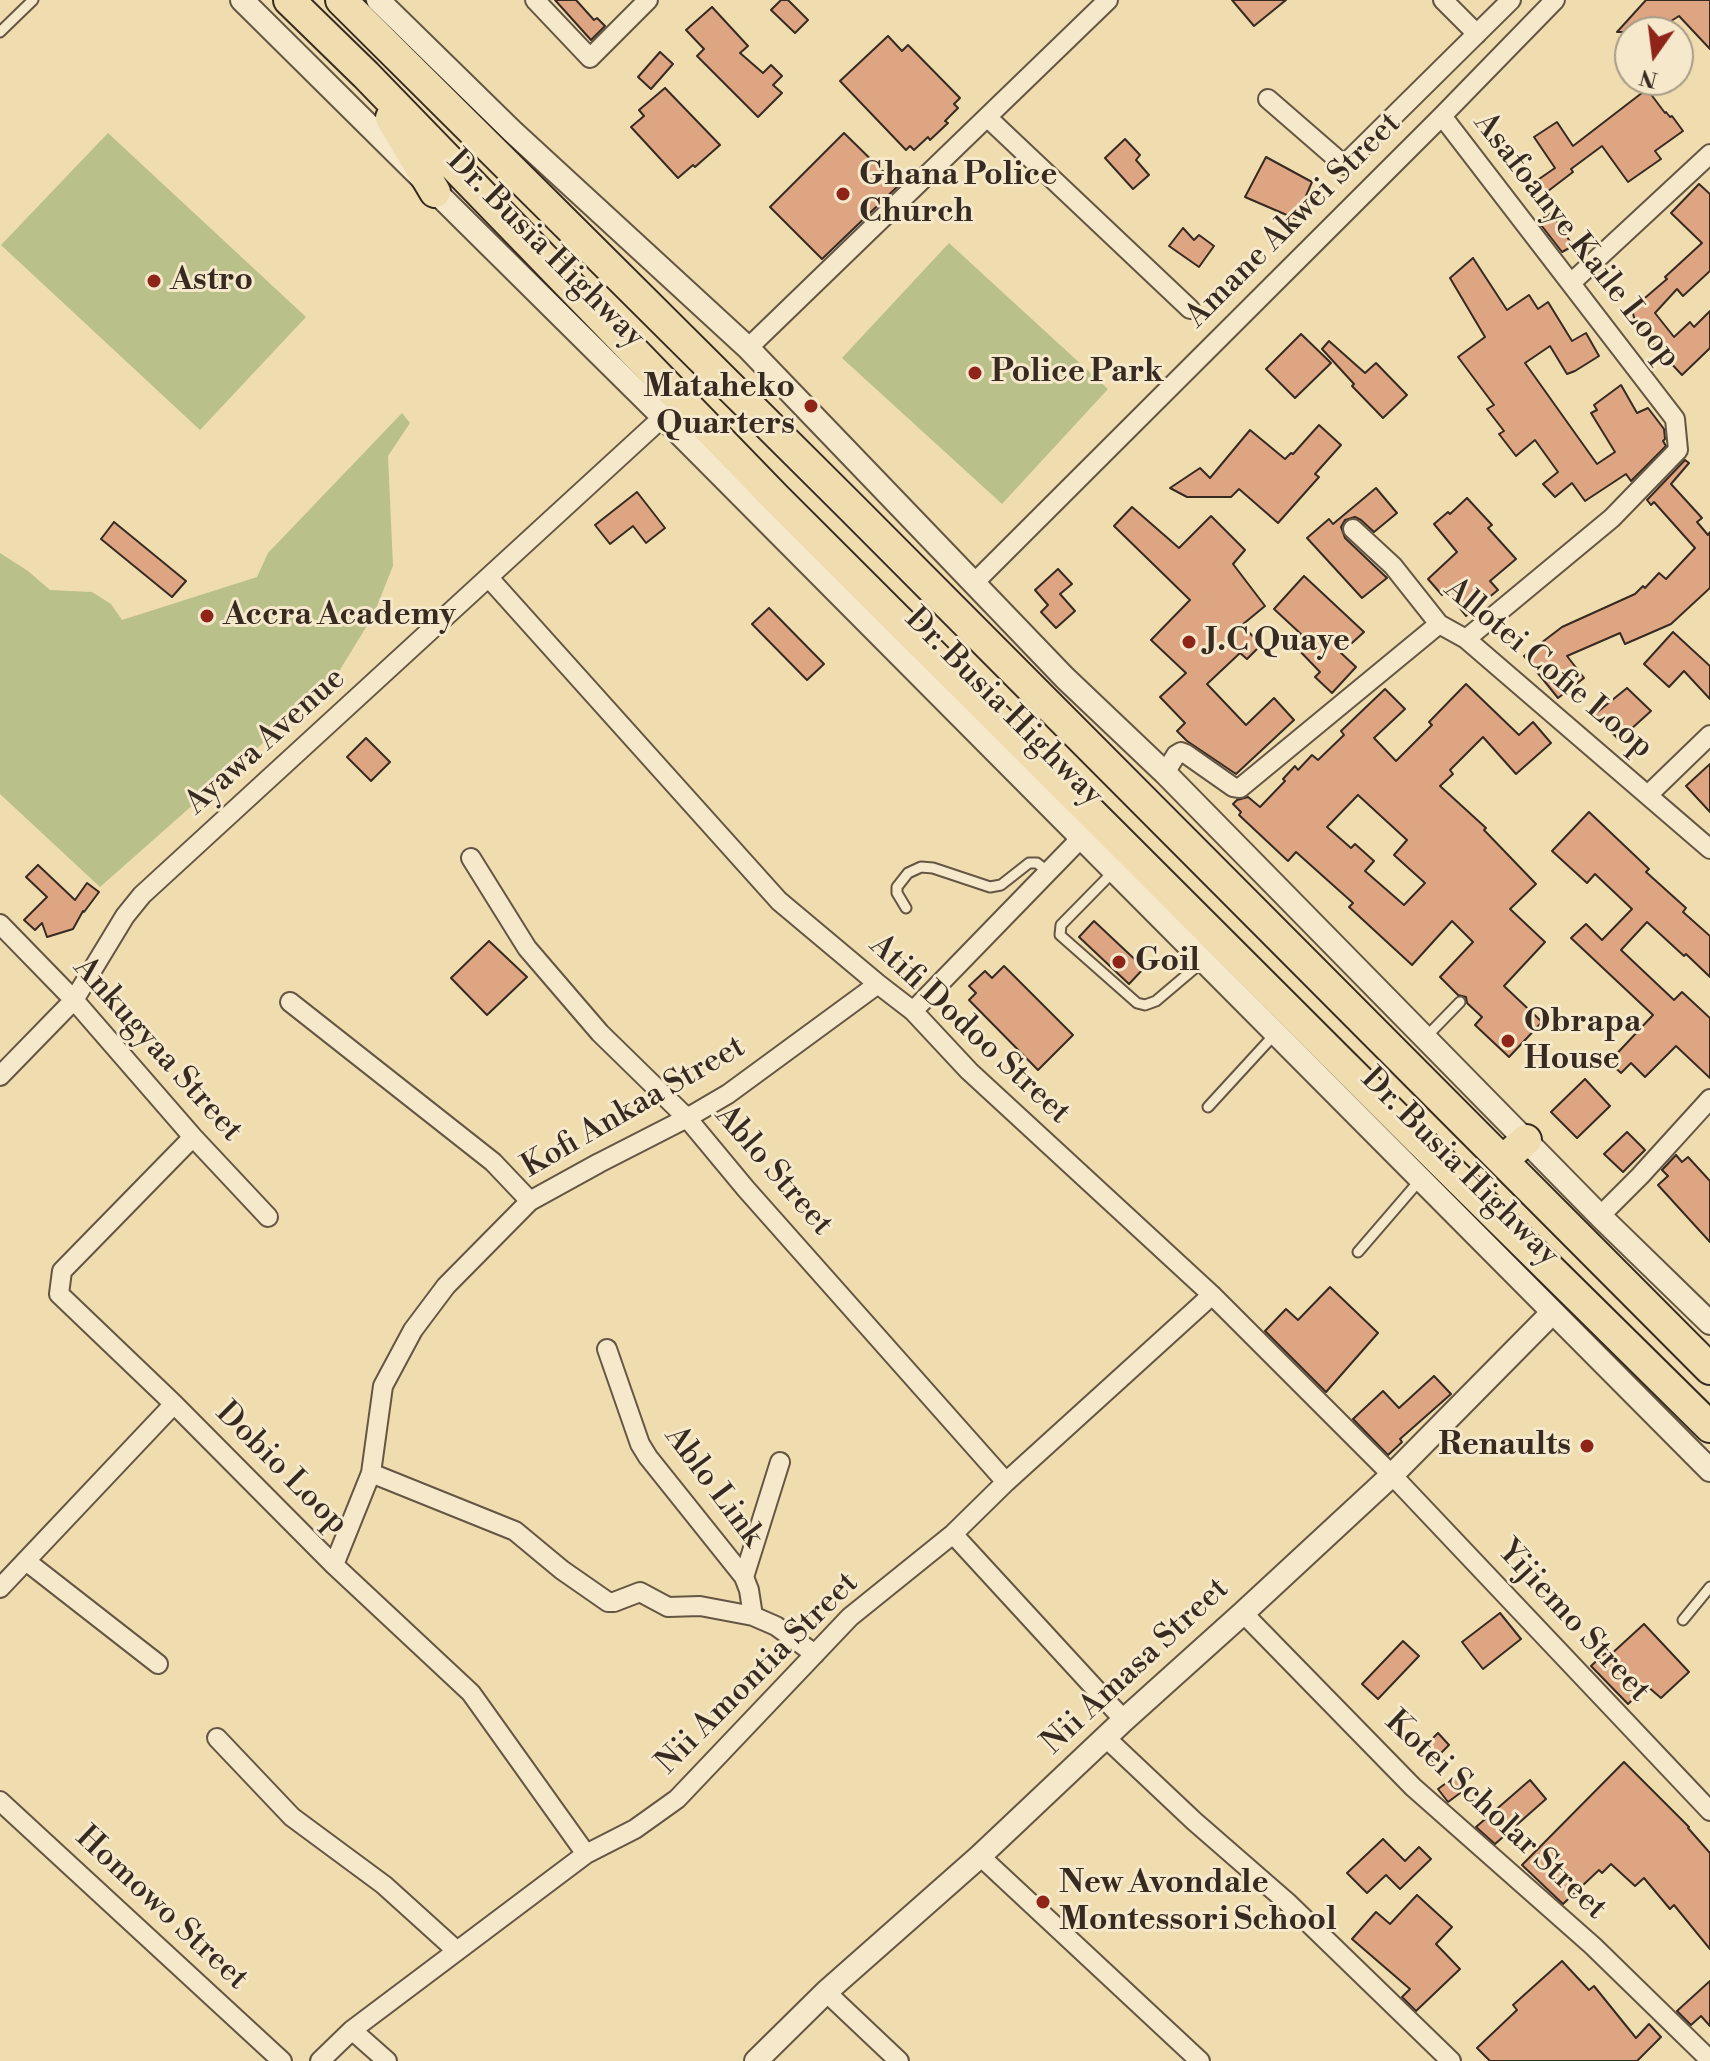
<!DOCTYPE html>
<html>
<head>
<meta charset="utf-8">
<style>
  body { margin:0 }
  #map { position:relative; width:1710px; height:2061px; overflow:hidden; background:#efdcaf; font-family:"Libre Bodoni",serif }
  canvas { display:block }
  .north { position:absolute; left:1614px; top:16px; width:80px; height:80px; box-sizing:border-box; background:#f5e8cb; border:2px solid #a99c87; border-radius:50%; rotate:194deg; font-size:22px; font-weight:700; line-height:32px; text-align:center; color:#372a21 }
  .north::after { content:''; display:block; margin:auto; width:28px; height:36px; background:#8f2418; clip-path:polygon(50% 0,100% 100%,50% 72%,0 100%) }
</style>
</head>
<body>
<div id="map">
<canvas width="1710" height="2061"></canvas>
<div class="north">N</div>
</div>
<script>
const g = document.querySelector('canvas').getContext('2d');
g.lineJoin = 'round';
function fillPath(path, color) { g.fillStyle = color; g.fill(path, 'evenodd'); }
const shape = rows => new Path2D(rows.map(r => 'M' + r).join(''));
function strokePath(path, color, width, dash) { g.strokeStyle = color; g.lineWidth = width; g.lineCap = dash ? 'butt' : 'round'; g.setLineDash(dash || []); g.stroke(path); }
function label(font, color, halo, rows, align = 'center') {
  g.font = font + ' "Libre Bodoni",serif'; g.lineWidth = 6; g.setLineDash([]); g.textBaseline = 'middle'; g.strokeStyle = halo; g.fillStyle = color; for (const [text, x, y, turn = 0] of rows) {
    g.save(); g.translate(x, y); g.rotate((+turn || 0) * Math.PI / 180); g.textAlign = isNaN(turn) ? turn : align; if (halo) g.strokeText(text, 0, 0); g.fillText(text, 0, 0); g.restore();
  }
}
fillPath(shape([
  [108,133,306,317,200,430,1,245],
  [949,243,1108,389,1002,504,842,358],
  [402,413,410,423,388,456,393,566,373,616,333,681,100,887,0,794,0,553,28,571,50,590,92,592,111,604,122,620,257,577,268,553]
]), '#bac08a');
const building = shape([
  [555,0,576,0,594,20,597,18,605,26,591,40,555,0],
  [781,0,788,0,808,20,795,33,771,10,781,0],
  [1232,0,1286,0,1254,26,1232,0],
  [1646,0,1710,0,1710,49,1679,16,1660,28,1656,22,1646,32,1617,32,1646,0],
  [712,7,748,46,740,53,763,73,771,65,782,76,773,85,782,93,758,117,697,56,704,49,686,30,712,7],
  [888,36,902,51,908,45,960,98,954,104,958,108,945,121,948,123,930,140,928,137,914,150,910,146,906,150,840,81,888,36],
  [660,52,673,64,651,89,638,77,660,52],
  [665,88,720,145,695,167,693,165,678,178,631,127,644,116,639,110,665,88],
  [1647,89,1665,113,1666,112,1670,117,1672,116,1683,131,1655,151,1661,159,1628,182,1602,146,1571,169,1573,172,1535,201,1526,188,1555,168,1534,137,1557,122,1573,146,1647,89],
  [844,133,898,186,822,259,770,207,844,133],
  [1125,139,1140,155,1136,160,1149,175,1133,189,1105,158,1125,139],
  [1266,157,1312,182,1296,219,1245,197,1266,157],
  [1699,184,1710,194,1710,271,1683,296,1677,289,1655,313,1674,337,1690,322,1694,327,1710,311,1710,348,1682,375,1636,326,1632,309,1667,279,1665,277,1702,243,1671,213,1699,184],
  [1551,213,1573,246,1562,252,1538,221,1551,213],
  [1183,228,1194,240,1199,235,1214,246,1199,267,1169,246,1183,228],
  [1473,258,1507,310,1529,295,1538,309,1548,302,1572,341,1586,333,1599,356,1575,371,1567,374,1550,346,1525,363,1597,464,1615,452,1591,413,1597,410,1594,405,1621,385,1637,413,1648,408,1664,429,1665,439,1663,441,1666,446,1631,481,1626,474,1585,501,1572,483,1555,497,1543,484,1558,472,1535,440,1516,456,1499,434,1504,431,1487,409,1494,405,1458,357,1485,337,1450,278,1473,258],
  [1301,334,1331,363,1295,398,1266,369,1301,334],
  [1329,341,1365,373,1376,363,1407,395,1383,418,1352,386,1354,384,1322,349,1329,341],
  [1319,425,1341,445,1315,474,1319,477,1278,523,1239,489,1231,497,1187,497,1170,488,1200,468,1210,478,1250,430,1285,459,1291,453,1293,454,1319,425],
  [1685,460,1689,463,1671,484,1702,518,1697,522,1708,535,1710,532,1710,588,1671,624,1625,644,1620,633,1567,656,1584,678,1558,698,1524,656,1562,627,1635,594,1643,586,1645,588,1659,573,1666,579,1695,548,1654,502,1651,505,1647,500,1685,460],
  [1376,488,1397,513,1374,532,1361,520,1355,517,1345,520,1341,527,1345,538,1387,578,1362,598,1307,538,1329,519,1333,524,1376,488],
  [637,492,665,528,646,543,633,526,610,544,595,525,637,492],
  [1467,498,1492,525,1488,528,1516,559,1490,581,1498,590,1466,616,1446,591,1442,595,1428,579,1457,552,1434,524,1448,512,1450,514,1467,498],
  [1132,507,1179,548,1211,516,1245,550,1233,564,1265,606,1242,625,1261,645,1247,659,1240,653,1207,684,1246,725,1274,698,1294,720,1236,774,1187,741,1177,731,1185,723,1160,697,1186,673,1151,640,1190,600,1114,526,1132,507],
  [114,522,186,581,172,597,101,539,114,522],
  [1058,569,1072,584,1060,594,1075,611,1056,628,1041,612,1048,605,1035,590,1058,569],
  [1304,576,1364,632,1341,653,1356,667,1332,693,1315,677,1320,672,1293,644,1302,635,1274,609,1304,576],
  [769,608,824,664,807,680,752,624,769,608],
  [1673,632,1710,666,1710,699,1684,671,1669,687,1644,664,1673,632],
  [1466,684,1519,735,1533,722,1551,743,1516,774,1483,737,1450,770,1453,774,1440,786,1486,828,1484,830,1536,884,1510,909,1545,942,1504,986,1542,1022,1509,1057,1475,1025,1482,1017,1467,1003,1466,997,1458,995,1440,977,1473,942,1452,921,1412,965,1349,907,1353,903,1296,852,1288,861,1239,815,1241,812,1233,804,1237,800,1248,797,1260,807,1285,781,1283,779,1295,766,1298,770,1312,755,1318,760,1344,735,1341,731,1385,689,1405,709,1374,738,1396,761,1432,725,1429,722,1466,684],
  [1358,795,1407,840,1394,855,1425,883,1404,905,1365,871,1374,861,1355,844,1351,848,1327,827,1358,795],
  [1627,688,1651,711,1619,740,1595,714,1627,688],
  [366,738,390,762,371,781,347,757,366,738],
  [1710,764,1710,812,1686,786,1710,764],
  [1589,812,1649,869,1646,872,1686,908,1683,912,1710,936,1710,977,1686,954,1684,956,1647,922,1621,950,1674,1000,1682,992,1710,1018,1710,1078,1676,1046,1645,1077,1631,1063,1621,1073,1609,1062,1653,1015,1571,938,1586,924,1602,940,1632,909,1595,874,1587,883,1552,851,1589,812],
  [38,865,75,900,87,883,99,892,84,912,83,911,73,929,47,937,42,923,35,930,24,920,47,897,26,877,38,865],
  [1094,921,1144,968,1129,984,1079,937,1094,921],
  [489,941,527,977,487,1015,451,978,489,941],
  [1004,966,1073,1035,1038,1070,969,1000,976,993,969,986,985,971,992,978,1004,966],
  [1585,1079,1610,1106,1577,1138,1551,1112,1585,1079],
  [1627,1132,1645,1150,1623,1172,1604,1154,1627,1132],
  [1676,1155,1682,1162,1688,1157,1710,1181,1710,1242,1658,1185,1668,1176,1662,1170,1676,1155],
  [1330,1287,1378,1333,1326,1392,1265,1331,1286,1309,1298,1320,1330,1287],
  [1434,1376,1451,1394,1400,1439,1402,1442,1388,1455,1353,1419,1383,1391,1399,1408,1434,1376],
  [1500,1613,1521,1639,1483,1669,1462,1642,1500,1613],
  [1644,1624,1689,1672,1661,1698,1647,1686,1628,1704,1591,1666,1605,1653,1608,1657,1644,1624],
  [1403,1641,1419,1656,1378,1699,1362,1684,1403,1641],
  [1438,1733,1449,1745,1433,1761,1422,1749,1438,1733],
  [1624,1762,1689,1827,1688,1828,1710,1853,1710,1949,1674,1905,1670,1909,1644,1878,1635,1886,1611,1864,1602,1873,1599,1870,1563,1904,1522,1865,1624,1762],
  [1457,1775,1467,1788,1448,1802,1438,1789,1457,1775],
  [1530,1780,1546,1799,1495,1844,1476,1827,1530,1780],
  [1383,1839,1405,1861,1419,1847,1431,1859,1400,1889,1386,1875,1367,1893,1347,1873,1383,1839],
  [1417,1895,1452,1927,1436,1944,1460,1969,1416,2011,1402,1997,1410,1989,1352,1939,1376,1912,1390,1924,1417,1895],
  [1562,1961,1589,1990,1594,1986,1636,2038,1649,2024,1661,2037,1637,2061,1490,2061,1477,2048,1517,2010,1513,2005,1562,1961],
  [1710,1981,1710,2026,1701,2016,1691,2025,1677,2011,1710,1981]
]);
fillPath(building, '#dea582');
strokePath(building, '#372a21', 2);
const service = shape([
  [0,32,33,0],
  [1114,871,1061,925,1060,935,1137,1003,1145,1005,1156,1001,1202,962],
  [906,908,897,893,897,887,908,873,921,867,933,868,990,887,1001,885,1029,863,1037,863,1048,872],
  [1426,1037,1460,1002],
  [1208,1107,1275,1034],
  [1358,1252,1420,1180],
  [1683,1620,1710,1587]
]);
const minor = shape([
  [535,0,590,58,648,0],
  [1443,0,1477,34],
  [1268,99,1344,165,1511,0],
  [1442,116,1675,419,1678,450,1612,518,1466,639],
  [988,118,1190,309],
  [1571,283,1710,154],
  [748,348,1108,0],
  [1353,529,1393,566,1439,624,1466,639,1710,849],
  [489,578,779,901,878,984,913,1011,969,1071,1212,1295,1392,1475,1710,1811],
  [973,584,1442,116,1555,0],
  [1165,773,1176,755,1181,752,1186,754,1233,787,1240,788,1439,624],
  [1649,794,1710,735],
  [471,858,527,948,600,1033,687,1118,746,1189,1006,1482],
  [0,924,74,1000,193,1137,268,1217],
  [290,1002,493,1162,530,1201],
  [913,1011,1082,837],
  [0,1076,74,1000,125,916,142,895,663,417],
  [193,1137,62,1271,59,1294,174,1404,334,1565,471,1693,586,1854],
  [1600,1216,1640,1176,1710,1099],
  [607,1349,640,1444,648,1457,744,1577,749,1590,753,1616],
  [371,1473,515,1531,562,1570,608,1602,614,1602,640,1592,668,1607,700,1606,753,1616,776,1626,815,1654],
  [953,1534,1124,1720],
  [26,1561,158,1664],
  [334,1565,371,1473,383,1386,413,1330,446,1286,530,1201,599,1163,687,1118,728,1094,878,984],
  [744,1577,780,1462],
  [0,1588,174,1404],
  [1243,1613,1413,1787,1593,1946,1710,2060],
  [217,1738,292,1817,384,1885,457,1951],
  [1106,1738,1194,1821,1287,1902,1451,2061],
  [0,1801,282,2061],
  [980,1856,1200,2061],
  [826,1992,899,2061],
  [352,2030,387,2061],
  [320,2061,352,2030,586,1854,635,1829,677,1799,850,1617,953,1534,1006,1482,1212,1295]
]);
const tertiary = shape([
  [242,0,663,417,1710,1470],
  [378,0,512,131,748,348,1065,678,1165,773,1600,1216,1710,1323],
  [756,2061,826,1992,980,1856,1124,1720,1243,1613,1392,1475,1552,1313]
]);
const trunk = shape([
  [289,0,366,75,775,497,1415,1136,1710,1427],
  [341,0,851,507,1710,1369],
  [391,118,435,192],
  [1503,1160,1526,1140]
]);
strokePath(service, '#655644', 13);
strokePath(minor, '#655644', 22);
strokePath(tertiary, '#655644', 26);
strokePath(trunk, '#372a21', 34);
strokePath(service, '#f5e8cb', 9);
strokePath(minor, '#f5e8cb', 18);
strokePath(tertiary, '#f5e8cb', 22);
strokePath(trunk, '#efdcaf', 30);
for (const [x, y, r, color] of [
  [843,194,8,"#8f2418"],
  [154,281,8,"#8f2418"],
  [975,373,8,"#8f2418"],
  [811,406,8,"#8f2418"],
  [207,616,8,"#8f2418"],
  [1189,642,8,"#8f2418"],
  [1119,962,8,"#8f2418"],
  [1508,1041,8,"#8f2418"],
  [1587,1446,8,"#8f2418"],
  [1043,1902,8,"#8f2418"]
]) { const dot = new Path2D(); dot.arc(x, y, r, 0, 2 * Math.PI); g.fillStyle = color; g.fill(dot); strokePath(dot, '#f5e8cb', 3); }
label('bold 32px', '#372a21', '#f5e8cb', [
  ["Ghana Police",859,176],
  ["Church",859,213],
  ["Astro",170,281],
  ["Police Park",991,373],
  ["Mataheko",795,388,"right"],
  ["Quarters",795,425,"right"],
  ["Accra Academy",223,616],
  ["J.C Quaye",1205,642],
  ["Goil",1135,962],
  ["Obrapa",1524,1023],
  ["House",1524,1060],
  ["Renaults",1571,1446,"right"],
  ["New Avondale",1059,1884],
  ["Montessori School",1059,1921]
], 'left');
label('32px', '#372a21', '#f5e8cb', [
  ["Amane Akwei Street",1294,221,-45],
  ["Asafoanye Kaile Loop",1576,241,52],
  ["Dr. Busia Highway",545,250,45],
  ["Allotei Cofie Loop",1548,669,40],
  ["Dr. Busia Highway",1003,708,45],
  ["Ayawa Avenue",266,742,-42],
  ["Atifi Dodoo Street",969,1030,43],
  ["Ankugyaa Street",157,1050,48],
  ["Kofi Ankaa Street",634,1108,-30],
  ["Dr. Busia Highway",1459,1168,45],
  ["Ablo Street",773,1171,49],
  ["Dobio Loop",281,1469,45],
  ["Ablo Link",713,1487,53],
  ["Yijiemo Street",1573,1622,47],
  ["Nii Amasa Street",1136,1667,-43],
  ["Nii Amontia Street",758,1674,-45],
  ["Kotei Scholar Street",1495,1816,43],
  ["Homowo Street",161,1909,43]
]);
</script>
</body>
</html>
